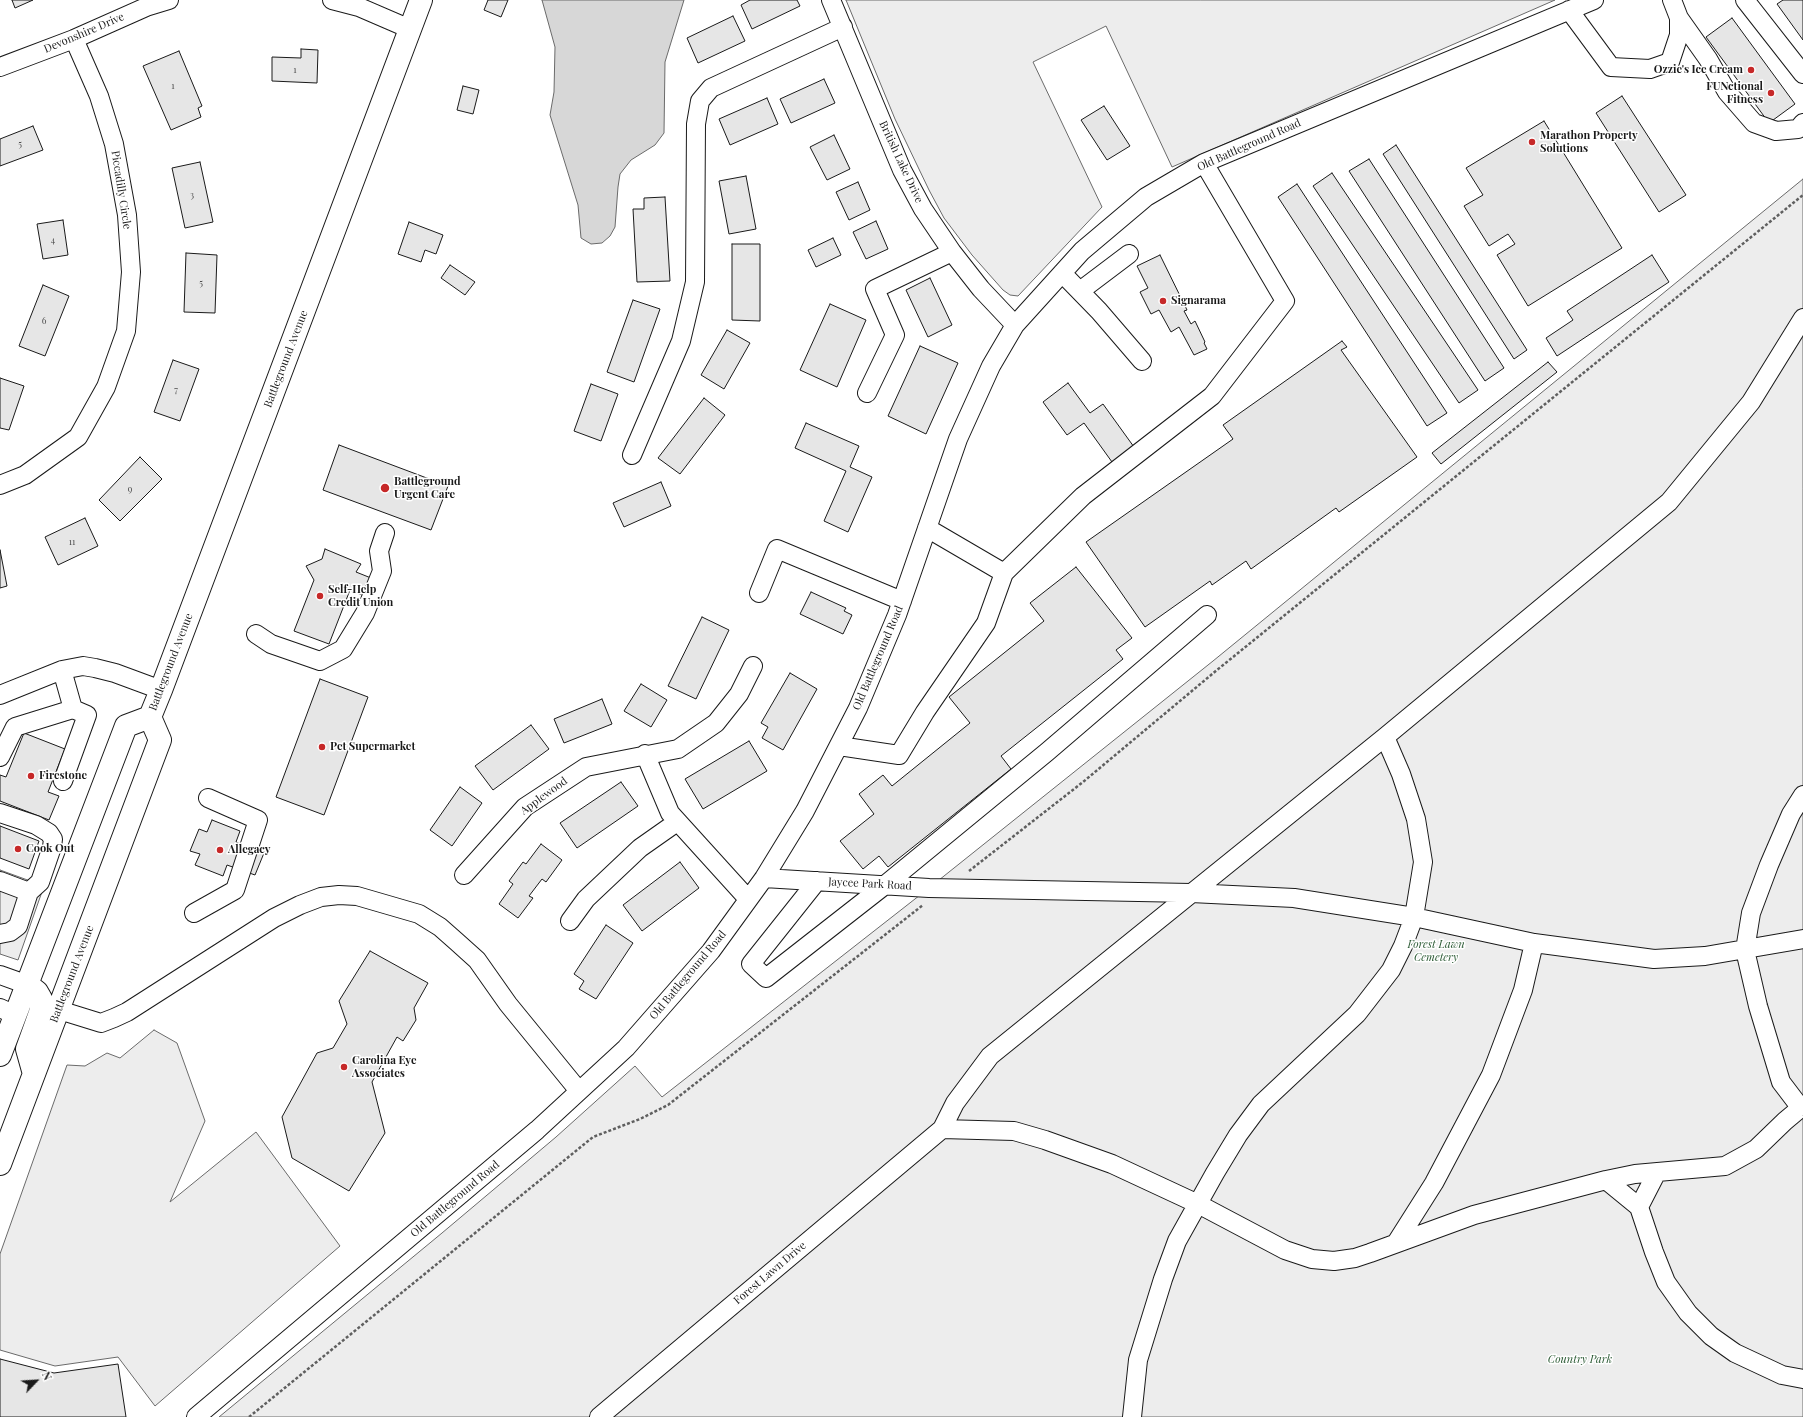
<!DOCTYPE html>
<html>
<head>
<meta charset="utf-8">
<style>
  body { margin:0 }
  #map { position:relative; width:1803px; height:1417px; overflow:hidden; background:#fff; font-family:"Playfair Display",serif }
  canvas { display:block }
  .north { position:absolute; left:16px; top:1361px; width:40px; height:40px; -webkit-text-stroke:3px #fff; paint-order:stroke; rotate:65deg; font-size:11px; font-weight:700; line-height:16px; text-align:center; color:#1a1a1a }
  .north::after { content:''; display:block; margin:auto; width:14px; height:18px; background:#1a1a1a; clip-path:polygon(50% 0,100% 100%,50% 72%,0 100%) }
</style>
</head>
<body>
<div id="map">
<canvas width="1803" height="1417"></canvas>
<div class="north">N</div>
</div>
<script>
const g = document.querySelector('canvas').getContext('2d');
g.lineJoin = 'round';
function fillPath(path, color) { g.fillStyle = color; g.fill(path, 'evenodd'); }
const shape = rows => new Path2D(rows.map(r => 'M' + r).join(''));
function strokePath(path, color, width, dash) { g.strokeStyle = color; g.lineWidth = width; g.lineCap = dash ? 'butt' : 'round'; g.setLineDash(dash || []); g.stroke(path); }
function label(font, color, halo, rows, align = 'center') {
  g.font = font + ' "Playfair Display",serif'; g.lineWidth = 3; g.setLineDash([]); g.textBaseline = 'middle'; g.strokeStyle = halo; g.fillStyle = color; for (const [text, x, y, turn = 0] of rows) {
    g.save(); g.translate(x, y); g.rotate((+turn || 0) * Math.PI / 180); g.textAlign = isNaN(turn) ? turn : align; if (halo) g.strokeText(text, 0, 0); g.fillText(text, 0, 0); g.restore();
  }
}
const built = shape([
  [846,0,1555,0,1172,167,1106,26,1033,62,1102,207,1018,296,1010,295,1003,290,972,255,944,218,929,190,895,119,846,0],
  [1803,179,1803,1417,219,1417,442,1233,556,1137,635,1066,662,1097,929,888,1213,661,1803,179],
  [0,870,44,886,18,960,0,954,0,870],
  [154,1030,177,1043,205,1121,170,1202,256,1132,340,1246,155,1406,118,1357,55,1366,0,1350,0,1254,67,1065,85,1066,107,1053,120,1058,154,1030]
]);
fillPath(built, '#ededed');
strokePath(built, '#6a6a6a', 1);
const water = shape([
  [542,0,684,0,665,62,664,133,655,145,631,160,620,174,618,187,615,227,610,236,602,243,591,244,581,238,578,205,550,115,554,92,555,47,542,0]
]);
fillPath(water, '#d7d7d7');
strokePath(water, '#6a6a6a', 1);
const building = shape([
  [12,0,33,0,15,8,12,0],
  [488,0,508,0,501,17,484,10,488,0],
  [750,0,797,0,800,6,752,29,741,5,750,0],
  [1783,0,1803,0,1803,40,1777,4,1783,0],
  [733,16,745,41,698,63,687,38,733,16],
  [1732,18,1795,104,1769,123,1706,37,1732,18],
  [301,49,318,50,317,83,272,81,272,57,301,58,301,49],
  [179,51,202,106,198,108,201,117,171,130,143,66,179,51],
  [824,79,835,103,791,123,780,99,824,79],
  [463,86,479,90,473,114,457,110,463,86],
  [1622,96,1686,195,1659,212,1596,113,1622,96],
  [767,98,778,124,730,145,719,119,767,98],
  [1104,106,1130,146,1107,160,1081,120,1104,106],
  [1544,121,1622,248,1528,306,1497,255,1515,244,1508,234,1489,246,1464,206,1483,195,1466,168,1544,121],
  [33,126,43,150,0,166,0,139,33,126],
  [834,135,850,169,827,180,810,147,834,135],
  [1396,145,1527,350,1514,359,1383,154,1396,145],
  [1369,159,1504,368,1485,381,1349,171,1369,159],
  [200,162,213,222,185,228,172,168,200,162],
  [1332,173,1478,390,1459,403,1313,186,1332,173],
  [746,176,756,229,729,234,719,181,746,176],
  [858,182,870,210,849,220,836,192,858,182],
  [1297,184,1447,413,1427,426,1278,197,1297,184],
  [665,197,670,281,637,282,633,209,644,209,644,198,665,197],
  [63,220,68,255,43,259,37,224,63,220],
  [876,221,888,249,866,259,853,232,876,221],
  [409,222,443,235,436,254,425,250,421,262,398,254,409,222],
  [833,238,841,255,816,267,808,250,833,238],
  [732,244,760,244,760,321,732,320,732,244],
  [186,253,217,255,215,313,184,312,186,253],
  [1160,255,1187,310,1184,311,1191,324,1195,321,1205,342,1204,343,1207,349,1194,355,1179,327,1171,332,1159,310,1151,314,1140,292,1148,288,1137,266,1160,255],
  [1652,255,1669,282,1557,356,1546,338,1573,320,1567,311,1652,255],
  [450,265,475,282,465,295,441,278,450,265],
  [930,278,952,325,928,337,906,290,930,278],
  [43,285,69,296,45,356,19,346,43,285],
  [633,300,660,309,634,382,607,372,633,300],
  [830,304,866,320,837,387,800,370,830,304],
  [727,330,750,343,724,389,701,375,727,330],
  [1342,341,1347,347,1341,350,1417,457,1339,512,1336,508,1251,569,1246,561,1212,585,1210,581,1145,627,1086,542,1233,439,1223,425,1342,341],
  [920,346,958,363,926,434,888,416,920,346],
  [173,360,199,369,180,421,154,412,173,360],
  [1548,362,1557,372,1441,464,1432,453,1548,362],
  [0,378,24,386,9,430,0,428,0,378],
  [1068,383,1090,413,1103,404,1134,447,1112,462,1084,423,1067,435,1043,402,1068,383],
  [591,384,618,394,601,441,574,431,591,384],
  [704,398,725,415,680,474,658,458,704,398],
  [806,423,859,446,850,467,872,477,848,532,824,521,846,471,795,448,806,423],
  [339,445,448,486,431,530,323,490,339,445],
  [140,457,162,479,120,521,99,500,140,457],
  [661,482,671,506,624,527,613,503,661,482],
  [85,518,98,546,58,565,45,537,85,518],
  [325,549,361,564,356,572,376,580,369,598,350,590,329,644,294,631,314,580,306,566,322,559,325,549],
  [0,550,7,586,0,588,0,550],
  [1076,567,1132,638,1116,650,1123,659,1001,756,1011,769,888,867,879,856,863,869,840,841,874,814,859,794,883,775,892,786,970,723,949,697,1044,621,1030,603,1076,567],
  [811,592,846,608,844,611,852,615,843,634,800,614,811,592],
  [702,617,729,630,696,699,668,686,702,617],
  [790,673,817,689,783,750,762,738,768,727,761,723,790,673],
  [320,679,368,697,324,815,276,797,320,679],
  [641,684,667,700,651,727,624,711,641,684],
  [602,699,612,724,564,743,554,719,602,699],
  [531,725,549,749,493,790,475,766,531,725],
  [24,733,65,749,48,792,59,796,49,820,0,801,0,775,6,777,24,733],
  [749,741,767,771,703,809,685,779,749,741],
  [621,782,638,806,577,848,560,823,621,782],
  [460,787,482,803,452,846,430,830,460,787],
  [212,820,240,831,236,842,264,853,255,875,227,865,223,876,195,865,200,854,190,851,199,829,207,832,212,820],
  [0,826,39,841,29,869,0,858,0,826],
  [541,844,562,860,546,882,542,879,529,896,533,898,518,918,499,904,513,884,509,881,523,862,526,864,541,844],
  [680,862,699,888,642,931,623,905,680,862],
  [606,925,633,943,596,999,579,989,584,981,574,974,606,925],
  [370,951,428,983,414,1008,416,1020,403,1041,397,1037,372,1082,385,1133,349,1191,292,1158,282,1117,317,1053,333,1048,347,1024,339,1001,370,951],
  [0,1359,54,1373,118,1364,126,1417,0,1417,0,1359]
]);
fillPath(building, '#e6e6e6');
strokePath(building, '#1a1a1a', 1);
const minor = shape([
  [332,0,359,7,410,29],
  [831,0,902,170,923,209,952,252,981,289,1015,325],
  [1745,0,1803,74],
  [1569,10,1611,67,1650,69,1670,62,1679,35,1679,18,1672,0],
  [1679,18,1708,59,1727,92,1754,123,1776,131,1798,129,1803,123],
  [0,67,74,39,146,7,169,0],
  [1062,273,1099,311,1142,361],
  [1080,291,1129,254],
  [867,393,895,335,875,289,952,252],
  [632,455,681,341,695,282,696,124,700,101,711,88,843,27],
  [0,485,25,475,78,437,106,387,126,331,131,272,127,215,114,144,99,96,74,39],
  [927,528,1004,573],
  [759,593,777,549,902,601],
  [256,634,271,644,320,661,343,649,365,613,382,571,379,551,385,533],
  [0,695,62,670,83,666,95,668,115,673,161,690],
  [839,746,899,755,925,712,986,623,1004,573,1083,496,1212,396,1285,301,1204,163],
  [645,754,670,813,748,899],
  [0,757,15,727,73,709,62,670],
  [63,781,87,715,73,709],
  [0,813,36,825,49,833,53,839,52,847,40,882,29,892],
  [464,875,525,807,586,767,678,749,716,723,739,694,753,666],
  [764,878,929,888,1191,893,1294,898,1414,917,1534,943,1654,959,1705,956,1803,939],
  [0,881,29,892,18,926,10,932,0,934],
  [817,881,751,964,766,978,885,885,969,816,1047,752,1207,615],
  [194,913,235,890,258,820,208,798],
  [570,921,586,899,640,848,677,822],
  [0,975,28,985],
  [0,1008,15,1015],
  [59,1010,101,1023,114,1018,127,1012,274,918,300,905,321,897,339,895,357,896,419,914,440,927,457,942,477,960,508,1004,579,1091],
  [1800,1107,1781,1082,1758,1006,1745,950,1751,913,1769,865,1791,814,1803,795],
  [942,1129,1014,1131,1045,1140,1112,1164,1198,1204,1285,1250,1312,1259,1334,1261,1355,1258,1370,1253,1474,1215,1606,1180,1635,1174,1725,1166,1756,1149,1785,1121,1803,1106],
  [1606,1180,1639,1207,1654,1252,1666,1282,1688,1313,1711,1336,1735,1353,1782,1375,1803,1379],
  [1639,1207,1657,1172],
  [1396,1243,1434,1183,1491,1075,1523,990,1534,943],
  [196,1417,537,1130,626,1048,711,951,764,878,805,811,858,708,897,615,958,439,991,366,1015,325,1082,251,1146,197,1204,163,1594,0],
  [599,1417,942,1129,955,1103,990,1056,1385,737,1669,502,1751,402,1803,318],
  [1132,1417,1138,1360,1163,1279,1177,1241,1215,1173,1238,1135,1261,1104,1357,1014,1391,970,1403,946,1414,917,1423,862,1416,819,1401,774,1385,737]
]);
const major = shape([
  [28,985,37,992,41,999,41,1010,27,1049,34,1074],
  [0,1055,126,726,150,717,161,690,421,0],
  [0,1164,160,740,150,717]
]);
strokePath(minor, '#1a1a1a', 20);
strokePath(major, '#1a1a1a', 24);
strokePath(shape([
  [969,871,1083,782,1217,670,1803,195],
  [249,1417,593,1137,640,1119,668,1105,923,905]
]), '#5f5f5f', 2.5, [3, 2]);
strokePath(minor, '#fff', 18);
strokePath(major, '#fff', 22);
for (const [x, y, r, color] of [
  [1751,70,4,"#c62828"],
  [1771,93,4,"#c62828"],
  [1532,142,4,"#c62828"],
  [1163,301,4,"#c62828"],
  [385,488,5,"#c62828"],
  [320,596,4,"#c62828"],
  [322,747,4,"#c62828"],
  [31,776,4,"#c62828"],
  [18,849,4,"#c62828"],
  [220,850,4,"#c62828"],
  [344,1067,4,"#c62828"]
]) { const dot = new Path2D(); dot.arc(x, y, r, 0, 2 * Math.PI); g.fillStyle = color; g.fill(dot); strokePath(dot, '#fff', 1.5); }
label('9px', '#4d4d4d', null, [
  ["1",295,70],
  ["1",173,86],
  ["5",20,144],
  ["3",192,195],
  ["4",53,240],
  ["5",201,283],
  ["6",44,321],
  ["7",176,390],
  ["9",130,489],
  ["11",72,542]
]);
label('11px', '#1a1a1a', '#fff', [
  ["Devonshire Drive",84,33,-23],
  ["Old Battleground Road",1249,145,-24],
  ["British Lake Drive",901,162,65],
  ["Piccadilly Circle",121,190,81],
  ["Battleground Avenue",286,359,-69],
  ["Old Battleground Road",878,658,-67],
  ["Battleground Avenue",171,662,-69],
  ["Applewood",544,796,-36],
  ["Jaycee Park Road",870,884,3],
  ["Battleground Avenue",72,974,-69],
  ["Old Battleground Road",688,975,-50],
  ["Old Battleground Road",455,1199,-40],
  ["Forest Lawn Drive",770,1273,-40]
]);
label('bold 11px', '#1a1a1a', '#fff', [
  ["Ozzie's Ice Cream",1743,70,"right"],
  ["FUNctional",1763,87,"right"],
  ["Fitness",1763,100,"right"],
  ["Marathon Property",1540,136],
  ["Solutions",1540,149],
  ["Signarama",1171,301],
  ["Battleground",394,482],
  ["Urgent Care",394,495],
  ["Self-Help",328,590],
  ["Credit Union",328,603],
  ["Pet Supermarket",330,747],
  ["Firestone",39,776],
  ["Cook Out",26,849],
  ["Allegacy",228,850],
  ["Carolina Eye",352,1061],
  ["Associates",352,1074]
], 'left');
label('italic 11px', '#2b5a34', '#fff', [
  ["Forest Lawn",1436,945],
  ["Cemetery",1436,958],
  ["Country Park",1580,1360]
]);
</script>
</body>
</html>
